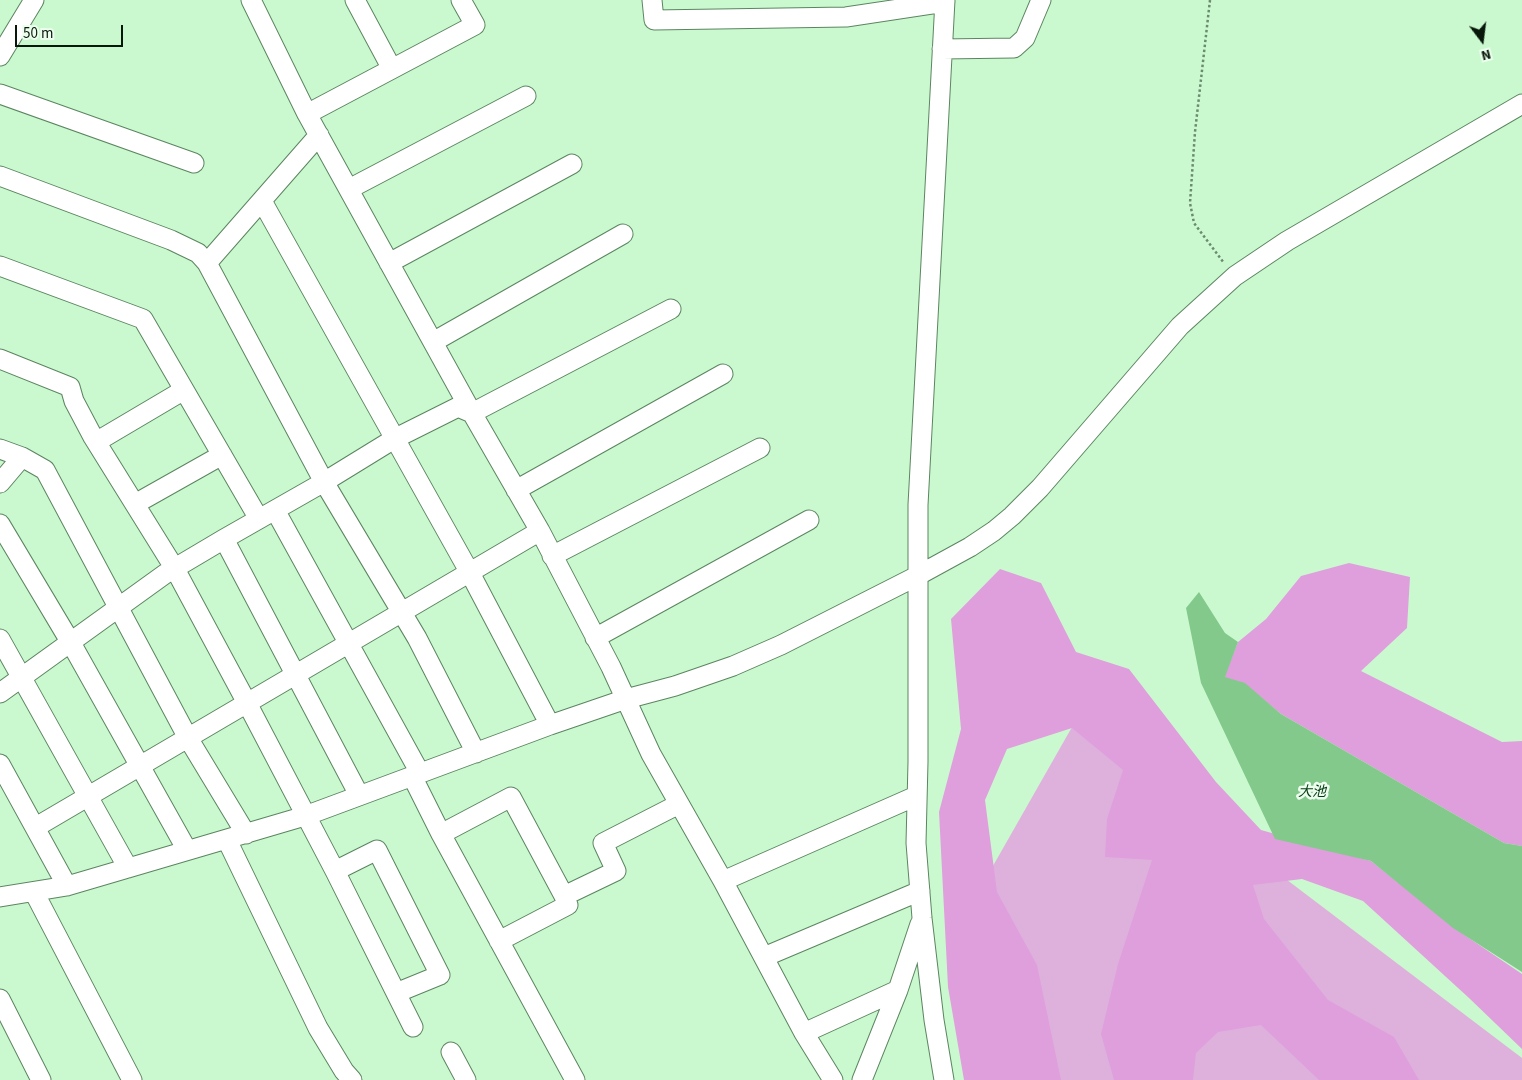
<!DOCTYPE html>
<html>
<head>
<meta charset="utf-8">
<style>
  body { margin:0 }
  #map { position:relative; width:1522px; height:1080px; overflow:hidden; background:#cbf9cf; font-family:"Source Sans 3",sans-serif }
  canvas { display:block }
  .north { position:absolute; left:1457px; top:15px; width:50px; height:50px; -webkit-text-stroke:4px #ecfeed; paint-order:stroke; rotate:165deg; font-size:14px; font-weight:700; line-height:20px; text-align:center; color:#08180a }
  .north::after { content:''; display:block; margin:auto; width:18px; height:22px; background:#08180a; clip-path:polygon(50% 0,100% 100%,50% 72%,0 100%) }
  .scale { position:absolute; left:15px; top:25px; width:108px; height:22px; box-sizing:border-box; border:2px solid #08180a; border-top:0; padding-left:6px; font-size:15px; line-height:18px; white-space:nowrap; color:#08180a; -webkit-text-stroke:4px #ecfeed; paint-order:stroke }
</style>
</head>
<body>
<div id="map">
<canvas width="1522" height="1080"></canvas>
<div class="north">N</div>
<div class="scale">50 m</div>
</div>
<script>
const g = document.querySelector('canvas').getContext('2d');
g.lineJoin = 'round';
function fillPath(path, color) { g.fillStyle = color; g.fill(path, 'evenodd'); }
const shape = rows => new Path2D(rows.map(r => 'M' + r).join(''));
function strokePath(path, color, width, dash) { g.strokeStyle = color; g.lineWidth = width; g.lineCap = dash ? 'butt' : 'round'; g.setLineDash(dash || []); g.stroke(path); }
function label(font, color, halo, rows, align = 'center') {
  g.font = font + ' "Source Sans 3","Noto Sans JP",sans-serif'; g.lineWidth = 5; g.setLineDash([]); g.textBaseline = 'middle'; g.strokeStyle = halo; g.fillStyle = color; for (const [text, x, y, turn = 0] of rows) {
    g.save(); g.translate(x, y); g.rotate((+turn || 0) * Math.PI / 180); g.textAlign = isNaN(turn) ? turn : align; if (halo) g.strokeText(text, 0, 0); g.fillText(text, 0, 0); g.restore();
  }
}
fillPath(shape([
  [1076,720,1522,1058,1522,1080,1011,1080,973,901]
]), '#deb1dc');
fillPath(shape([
  [1349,563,1410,577,1407,628,1361,671,1502,742,1522,741,1522,846,1504,843,1281,714,1252,690,1224,677,1238,642,1266,619,1301,576],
  [1000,569,1041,583,1076,652,1129,669,1216,782,1261,830,1371,861,1463,934,1522,974,1522,1049,1469,998,1363,901,1302,879,1253,885,1264,919,1328,1000,1394,1037,1419,1080,1319,1080,1261,1025,1218,1032,1196,1053,1193,1080,1114,1080,1101,1034,1118,964,1152,860,1105,857,1107,819,1123,770,1072,728,1007,749,985,800,997,892,1037,965,1061,1080,964,1080,948,987,939,812,961,729,951,619]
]), '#df9fdd');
fillPath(shape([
  [1199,592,1225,633,1238,642,1225,677,1245,683,1281,714,1504,843,1522,846,1522,972,1453,928,1371,861,1275,839,1201,683,1186,608]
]), '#83c98c');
const minor = shape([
  [251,0,307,114,472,413,540,531,611,667,651,754,723,881,804,1033,833,1080],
  [355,0,392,69],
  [652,0,654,20,846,17,945,2],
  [942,49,1014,48,1025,38,1041,0],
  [0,56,34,0],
  [0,94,194,163],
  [307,114,475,25,461,0],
  [0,176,171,240,198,253,207,263,324,482,417,638,476,753],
  [349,189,526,96],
  [262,201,470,573,550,725],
  [207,263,319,135],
  [389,263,572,164],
  [0,266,143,319,259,519],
  [433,342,623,234],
  [0,359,70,387,74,401,93,437,175,569,247,703,335,871,413,1027],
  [472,413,671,309],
  [96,442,184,390],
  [0,449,22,457,45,470,188,738,246,834],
  [0,483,22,457],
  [516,490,723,374],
  [135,504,222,455],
  [275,510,420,773],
  [0,524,71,643,187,850],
  [224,539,359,795],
  [552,556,760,448],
  [595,638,809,520],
  [0,639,128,868],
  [0,693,165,574,224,539,324,482,394,439,458,407,472,413],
  [0,764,67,886],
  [412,776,441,834,575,1080],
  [36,827,540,531],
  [441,834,511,797,564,896],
  [227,840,318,1028,344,1071,352,1080],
  [335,871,377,850,440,975,396,993],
  [723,881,916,796],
  [34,892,132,1080],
  [0,897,67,886,305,816,550,725,626,699,675,686,733,666,781,645,917,576,970,547,994,531,1012,516,1040,488,1180,326,1235,276,1287,241,1522,104],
  [499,941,568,905,564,896,616,871,603,843,679,804],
  [764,957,920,891],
  [0,999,41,1080],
  [804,1033,898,990],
  [451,1052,466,1080],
  [862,1080,898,990,920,924],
  [944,1080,934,1020,922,918,916,843,918,762,918,505,945,0]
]);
strokePath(minor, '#5b8560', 21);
strokePath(shape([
  [1210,0,1195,132,1190,203,1194,223,1224,263]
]), '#6b8b6e', 2.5, [2.5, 2.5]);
strokePath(minor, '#fff', 19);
label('italic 14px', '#043913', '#ecfeed', [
  ["大池",1312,793]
]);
</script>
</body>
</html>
